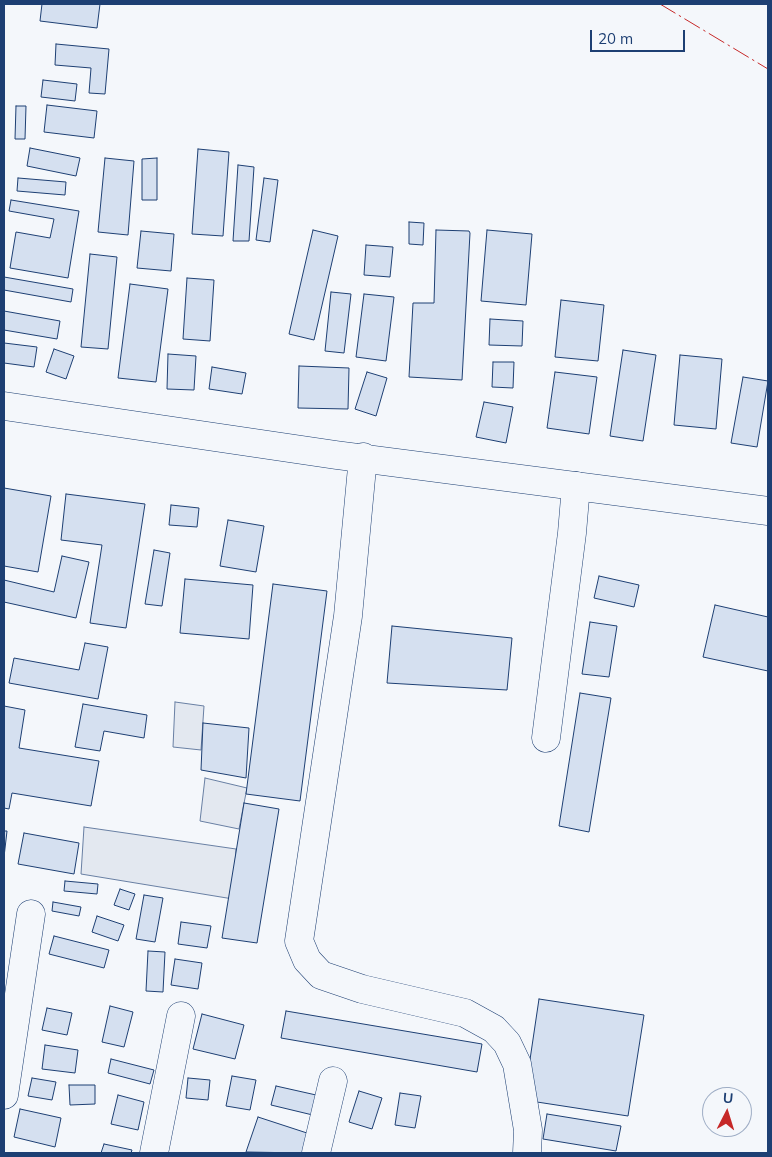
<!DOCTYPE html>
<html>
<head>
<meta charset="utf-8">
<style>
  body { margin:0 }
  #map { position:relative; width:772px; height:1157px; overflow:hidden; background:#f4f7fb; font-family:Mulish,sans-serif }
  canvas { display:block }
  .frame { position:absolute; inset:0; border:5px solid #1d3f73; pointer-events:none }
  .north { position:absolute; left:702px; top:1087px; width:50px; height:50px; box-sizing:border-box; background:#f4f7fb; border:1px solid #9eadc5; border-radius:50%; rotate:5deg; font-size:14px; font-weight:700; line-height:20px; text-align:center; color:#1d3f73 }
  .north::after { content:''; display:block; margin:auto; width:18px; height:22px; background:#c62828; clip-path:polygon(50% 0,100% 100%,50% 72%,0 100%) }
  .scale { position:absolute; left:590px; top:30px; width:95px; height:22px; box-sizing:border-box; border:2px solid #1d3f73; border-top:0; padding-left:6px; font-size:15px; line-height:18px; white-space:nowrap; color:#1d3f73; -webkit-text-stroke:4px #f4f7fb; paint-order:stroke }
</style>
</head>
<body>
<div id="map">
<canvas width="772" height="1157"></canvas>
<div class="frame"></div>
<div class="north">U</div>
<div class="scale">20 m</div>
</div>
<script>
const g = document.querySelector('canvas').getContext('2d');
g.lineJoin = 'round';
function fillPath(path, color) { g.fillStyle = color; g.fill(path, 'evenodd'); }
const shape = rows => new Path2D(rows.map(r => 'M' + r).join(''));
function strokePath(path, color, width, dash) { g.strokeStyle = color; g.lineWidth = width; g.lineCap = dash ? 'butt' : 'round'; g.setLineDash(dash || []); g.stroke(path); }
const parking = shape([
  [175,702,204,706,201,750,173,747,175,702],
  [205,778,247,788,239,829,200,821,205,778],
  [84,827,236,849,233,899,81,874,84,827]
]);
fillPath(parking, '#e3e8f0');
strokePath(parking, '#687fa3', 1);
const building = shape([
  [42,4,100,4,97,28,40,21,42,4],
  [56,44,109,49,105,94,89,93,91,68,55,65,56,44],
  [43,80,77,84,75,101,41,97,43,80],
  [47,105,97,111,94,138,44,132,47,105],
  [16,106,26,106,25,139,15,139,16,106],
  [30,148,80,158,76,176,27,166,30,148],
  [198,149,229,152,223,236,192,234,198,149],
  [105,158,134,161,128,235,98,232,105,158],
  [157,158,157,200,142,200,142,159,157,158],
  [238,165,254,167,249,241,233,241,238,165],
  [18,178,66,182,65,195,17,191,18,178],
  [264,178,278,180,270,242,256,240,264,178],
  [11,200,79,211,68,278,10,268,16,232,50,238,54,219,9,211,11,200],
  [409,222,424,223,423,245,409,244,409,222],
  [313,230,338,236,314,340,289,334,313,230],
  [436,230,469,231,470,233,462,380,409,377,413,303,434,303,436,230],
  [487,230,532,234,526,305,481,301,487,230],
  [141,231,174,234,171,271,137,268,141,231],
  [366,245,393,247,390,277,364,275,366,245],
  [90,254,117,257,108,349,81,347,90,254],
  [4,277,73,289,71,302,4,290,4,277],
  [187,278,214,280,210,341,183,339,187,278],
  [130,284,168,289,156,382,118,378,130,284],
  [331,292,351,294,344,353,325,351,331,292],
  [364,294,394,297,386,361,356,357,364,294],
  [561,300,604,305,598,361,555,357,561,300],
  [4,311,60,321,57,339,4,330,4,311],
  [490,319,523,321,522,346,489,345,490,319],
  [4,343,37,347,34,367,4,363,4,343],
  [54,349,74,356,66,379,46,372,54,349],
  [623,350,656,355,643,441,610,436,623,350],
  [168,354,196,356,194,390,167,389,168,354],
  [680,355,722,359,716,429,674,425,680,355],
  [493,362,514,362,513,388,492,387,493,362],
  [299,366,349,368,348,409,298,408,299,366],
  [212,367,246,373,242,394,209,389,212,367],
  [367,372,387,378,376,416,355,409,367,372],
  [555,372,597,377,589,434,547,428,555,372],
  [743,377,768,381,757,447,731,443,743,377],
  [484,402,513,407,506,443,476,437,484,402],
  [4,488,51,496,38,572,4,566,4,488],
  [66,494,145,504,126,628,90,623,102,545,61,540,66,494],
  [171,505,199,508,197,527,169,525,171,505],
  [228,520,264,526,256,572,220,566,228,520],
  [154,550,170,553,162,606,145,604,154,550],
  [62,556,89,562,76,618,4,602,4,580,54,592,62,556],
  [599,576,639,585,634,607,594,598,599,576],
  [185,579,253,585,249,639,180,633,185,579],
  [273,584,327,591,300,801,246,794,273,584],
  [715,605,768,617,768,671,703,657,715,605],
  [590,622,617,626,609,677,582,674,590,622],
  [392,626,512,638,507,690,387,683,392,626],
  [85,643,108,647,98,699,9,683,14,658,79,670,85,643],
  [580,693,611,698,589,832,559,826,580,693],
  [83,704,147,715,144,738,104,731,100,751,75,747,83,704],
  [4,706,25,710,19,748,99,761,91,806,12,793,9,809,4,808,4,706],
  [203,723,249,728,246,778,201,770,203,723],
  [244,803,279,809,257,943,222,938,244,803],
  [4,831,7,831,4,857,4,831],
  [24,833,79,843,74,874,18,864,24,833],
  [65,881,98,884,97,894,64,891,65,881],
  [120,889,135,894,129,910,114,905,120,889],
  [144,895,163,898,155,942,136,939,144,895],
  [53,902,81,907,79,916,52,911,53,902],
  [97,916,124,925,118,941,92,932,97,916],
  [181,922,211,926,207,948,178,944,181,922],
  [54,936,109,950,104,968,49,954,54,936],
  [148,951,165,952,163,992,146,991,148,951],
  [175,959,202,963,198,989,171,985,175,959],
  [539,999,644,1015,628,1116,524,1100,539,999],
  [110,1006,133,1012,124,1047,102,1042,110,1006],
  [47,1008,72,1013,67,1035,42,1030,47,1008],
  [286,1011,482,1044,477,1072,281,1038,286,1011],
  [202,1014,244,1025,235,1059,193,1049,202,1014],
  [45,1045,78,1050,75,1073,42,1069,45,1045],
  [111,1059,154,1070,150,1084,108,1073,111,1059],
  [232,1076,256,1080,250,1110,226,1106,232,1076],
  [32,1078,56,1082,52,1100,28,1096,32,1078],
  [188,1078,210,1080,208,1100,186,1098,188,1078],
  [69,1085,95,1085,95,1104,70,1105,69,1085],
  [276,1086,325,1097,321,1117,271,1105,276,1086],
  [359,1091,382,1098,372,1129,349,1122,359,1091],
  [400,1093,421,1096,415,1128,395,1125,400,1093],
  [118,1095,144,1102,138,1130,111,1124,118,1095],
  [20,1109,61,1118,55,1147,14,1137,20,1109],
  [547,1114,621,1126,616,1151,543,1139,547,1114],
  [258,1117,310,1134,303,1153,246,1152,258,1117],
  [104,1144,132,1150,131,1153,101,1153,104,1144]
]);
fillPath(building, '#d5e0f0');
strokePath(building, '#1d3f73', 1);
const minor = shape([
  [363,457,348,616,299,941,307,960,321,975,362,989,465,1013,494,1029,507,1043,517,1064,528,1130,527,1153],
  [546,738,572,533,576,486],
  [4,1095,31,914],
  [154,1153,181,1016],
  [316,1153,333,1081]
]);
const highway = shape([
  [4,406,336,455,768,511]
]);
strokePath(minor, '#1d3f73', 29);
strokePath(highway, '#1d3f73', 29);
strokePath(minor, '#f4f7fb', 28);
strokePath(highway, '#f4f7fb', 28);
strokePath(shape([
  [660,4,768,69]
]), '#c62828', 1, [18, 4, 2.5, 4]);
</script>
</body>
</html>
